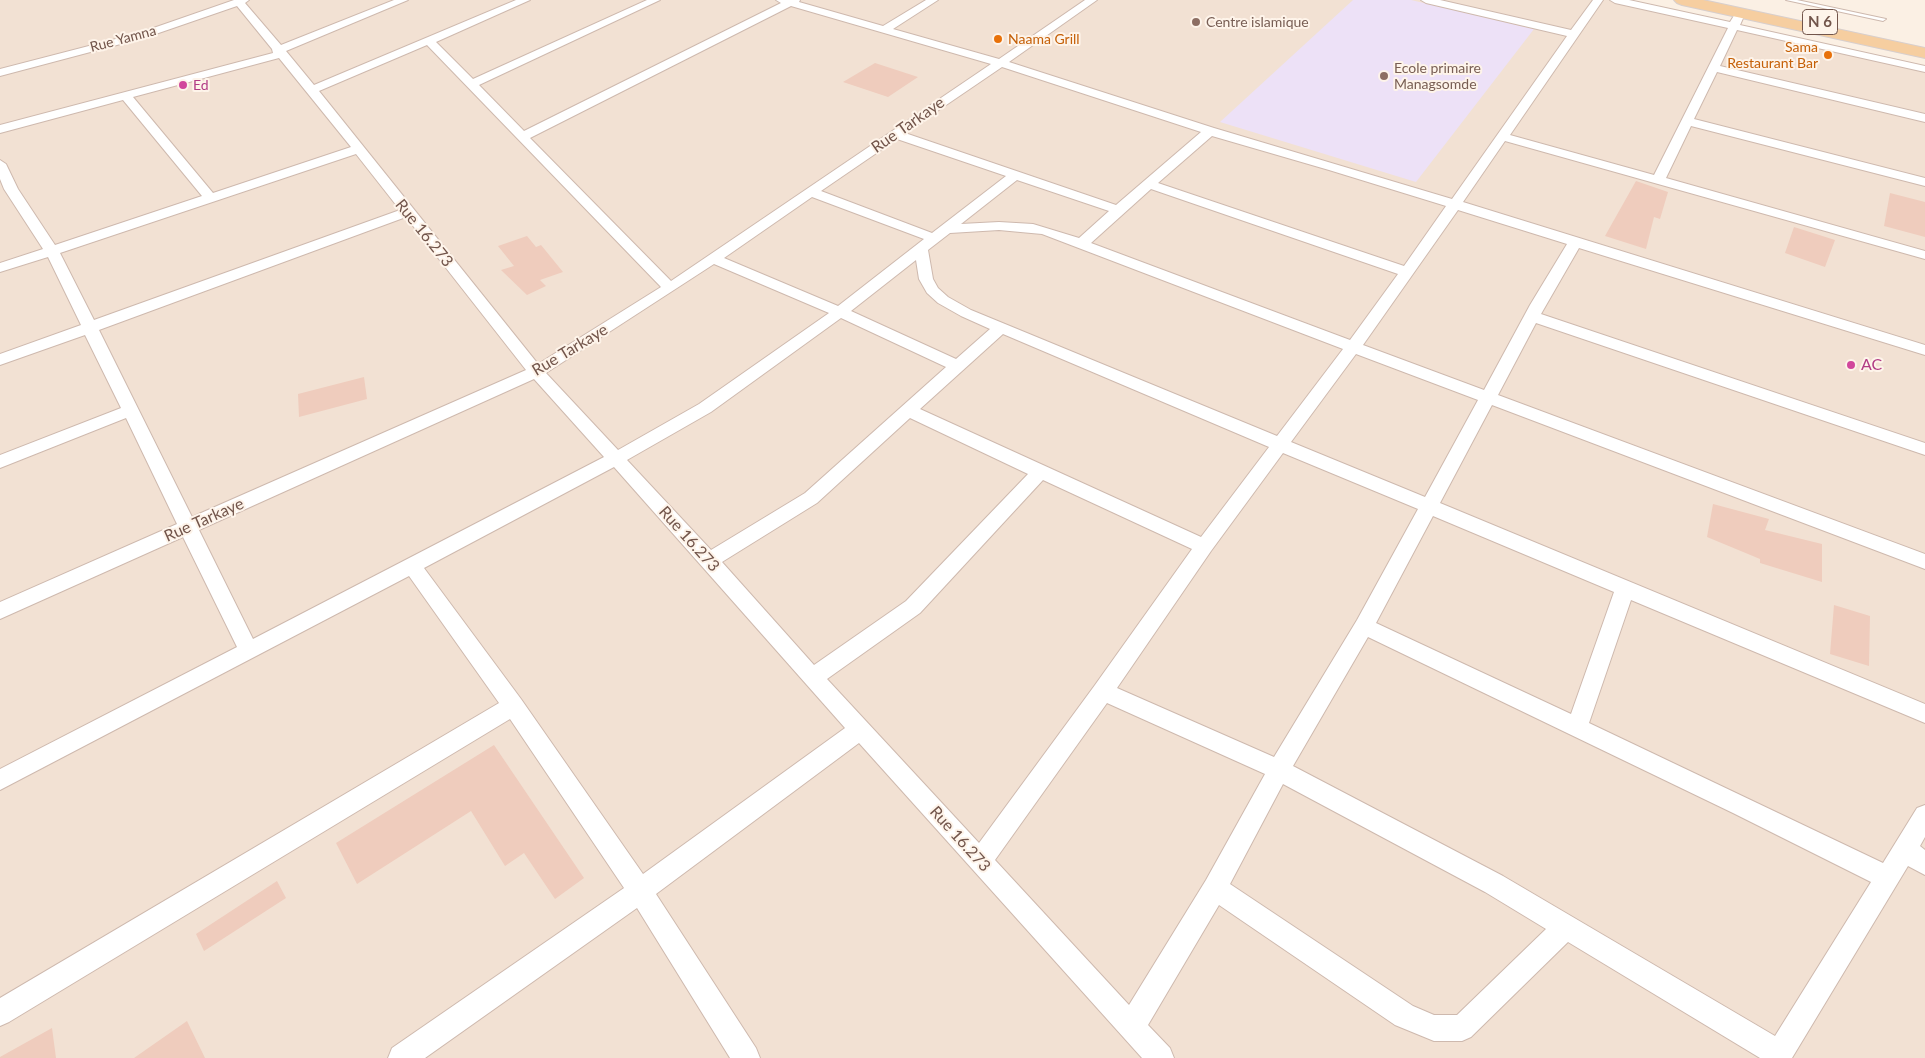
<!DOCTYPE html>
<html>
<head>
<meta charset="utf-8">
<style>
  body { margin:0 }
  canvas { display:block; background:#fbf0e4 }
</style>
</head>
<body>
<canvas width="1925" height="1058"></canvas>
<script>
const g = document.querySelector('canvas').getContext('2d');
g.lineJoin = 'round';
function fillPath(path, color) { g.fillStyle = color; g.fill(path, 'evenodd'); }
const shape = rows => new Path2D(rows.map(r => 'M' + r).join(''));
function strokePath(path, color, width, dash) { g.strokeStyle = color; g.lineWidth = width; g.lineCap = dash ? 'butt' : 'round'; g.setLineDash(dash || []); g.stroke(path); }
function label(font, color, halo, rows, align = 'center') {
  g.font = font + ' Lato,sans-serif'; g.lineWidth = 4; g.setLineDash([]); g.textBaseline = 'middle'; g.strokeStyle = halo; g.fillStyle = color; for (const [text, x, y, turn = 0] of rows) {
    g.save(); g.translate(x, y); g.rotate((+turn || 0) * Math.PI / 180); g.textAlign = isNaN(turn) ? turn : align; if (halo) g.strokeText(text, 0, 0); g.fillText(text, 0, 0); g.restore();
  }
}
fillPath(shape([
  [0,0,1622,0,1925,66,1925,1058,0,1058]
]), '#f2e1d3');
fillPath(shape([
  [1353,0,1411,0,1534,29,1416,182,1220,122]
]), '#ede1f7');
fillPath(shape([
  [875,63,918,77,888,97,843,82],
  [1636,181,1668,192,1660,219,1654,217,1646,249,1605,236],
  [1890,193,1925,202,1925,237,1884,226],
  [1794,227,1835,240,1825,267,1785,253],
  [527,236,536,247,541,245,563,272,540,280,546,286,527,295,501,270,514,266,498,246],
  [364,377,367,399,299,417,298,394],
  [1713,504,1769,519,1765,530,1822,544,1822,582,1760,563,1760,559,1707,537],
  [1834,605,1870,616,1869,666,1830,654],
  [494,745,584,878,555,899,524,853,505,866,471,811,357,884,336,843],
  [277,881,286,898,204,951,196,934],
  [187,1021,205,1058,134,1058],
  [52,1028,56,1058,0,1058,0,1057]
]), '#efccbd');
const service = shape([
  [1786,0,1797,0,1886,19,1883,21,1786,0]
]);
const minor = shape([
  [234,0,249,0,245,3,281,45,394,0,408,0,286,51,314,85,516,0,530,0,436,42,473,79,647,0,660,0,479,85,524,131,781,3,776,0,800,0,799,2,883,26,926,0,938,0,893,29,999,59,1085,0,1097,0,1009,62,1214,128,1452,199,1567,36,1426,3,1421,0,1440,0,1571,30,1593,0,1603,0,1510,135,1654,175,1728,28,1615,3,1610,0,1629,0,1730,22,1735,14,1739,13,1744,16,1740,25,1925,66,1925,72,1737,30,1720,66,1925,114,1925,122,1717,72,1694,119,1925,178,1925,186,1691,126,1666,178,1925,251,1925,259,1505,141,1463,202,1925,345,1925,355,1579,248,1541,314,1925,443,1925,455,1536,323,1498,395,1925,554,1925,569,1492,405,1440,503,1925,704,1925,723,1631,600,1589,723,1883,863,1917,808,1925,805,1925,837,1920,846,1925,850,1925,875,1908,866,1792,1058,1760,1058,1568,942,1471,1037,1462,1041,1434,1041,1395,1025,1219,905,1148,1025,1170,1048,1174,1058,1142,1058,859,743,656,894,756,1048,760,1058,730,1058,637,908,425,1058,388,1058,392,1048,624,888,510,719,9,1022,0,1026,0,998,499,703,409,576,0,790,0,769,237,647,183,537,0,619,0,602,177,524,126,418,0,468,0,455,121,408,85,335,0,365,0,354,81,325,48,257,0,272,0,263,43,249,4,189,0,179,0,160,6,164,18,189,55,245,202,196,123,100,0,133,0,125,273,53,272,49,237,6,147,37,0,76,0,69,139,33,234,0],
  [791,6,991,64,671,281,530,138,791,6],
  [427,45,661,287,538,364,319,91,427,45],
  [279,58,351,147,213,193,133,97,279,58],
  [1002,67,1201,132,1116,205,905,133,1002,67],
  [1212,136,1329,170,1446,206,1404,266,1158,183,1212,136],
  [897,139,1006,176,932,233,821,191,897,139],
  [356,154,400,210,94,320,60,253,356,154],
  [1017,180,1109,211,1079,238,1033,224,999,222,961,224,1017,180],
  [1151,189,1398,274,1350,340,1091,243,1151,189],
  [812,197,924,239,838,306,724,258,812,197],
  [1458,210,1567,244,1530,305,1484,390,1363,345,1458,210],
  [406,217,526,370,192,517,99,330,406,217],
  [999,230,1042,234,1343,349,1277,436,971,310,948,297,938,288,933,279,928,250,950,233,999,230],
  [916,260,919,279,927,293,938,303,961,316,990,329,956,359,851,311,916,260],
  [714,264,829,313,699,404,618,450,546,373,714,264],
  [841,318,946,367,805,493,711,550,627,460,711,412,841,318],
  [1003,334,1269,447,1201,537,920,409,1003,334],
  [1356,354,1478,400,1425,497,1291,442,1356,354],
  [534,379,604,457,253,639,199,530,534,379],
  [910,418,1028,474,906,601,814,665,722,562,817,503,910,418],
  [1283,453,1418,509,1357,620,1274,757,1117,688,1211,551,1283,453],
  [614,467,845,728,643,874,521,699,424,568,614,467],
  [1043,480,1192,549,1095,685,979,843,827,679,920,613,1043,480],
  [1433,516,1614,592,1571,714,1376,623,1433,516],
  [1368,637,1733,813,1871,882,1775,1036,1503,876,1293,766,1368,637],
  [1107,703,1265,774,1206,880,1129,1005,995,860,1107,703],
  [1283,784,1485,892,1546,929,1457,1015,1434,1015,1413,1006,1230,884,1283,784]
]);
const primary = shape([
  [1674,0,1703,0,1925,48,1925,58,1682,5,1677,3,1674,0]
]);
strokePath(service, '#ceb9ae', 2);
strokePath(minor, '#ceb9ae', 2);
strokePath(primary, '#d8cfcd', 2);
fillPath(service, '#fff');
fillPath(minor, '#fff');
fillPath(primary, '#f6cea0');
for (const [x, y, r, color] of [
  [1196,22,5,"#8d6e63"],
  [998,39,5,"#e8710a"],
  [1828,55,5,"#e8710a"],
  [1384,76,5,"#8d6e63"],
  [183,85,5,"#d1479c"],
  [1851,365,5,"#d1479c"]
]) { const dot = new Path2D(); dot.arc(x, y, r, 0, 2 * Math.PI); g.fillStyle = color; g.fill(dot); strokePath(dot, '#fef4ea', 2); }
label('14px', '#785e54', '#fef4ea', [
  ["Centre islamique",1206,22],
  ["Ecole primaire",1394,68],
  ["Managsomde",1394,84]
], 'left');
label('14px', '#72554b', '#fef4ea', [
  ["Rue Yamna",123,39,-15]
]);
label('14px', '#c56008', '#fef4ea', [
  ["Naama Grill",1008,39],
  ["Sama",1818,47,"right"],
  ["Restaurant Bar",1818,63,"right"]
], 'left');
label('14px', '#b23c85', '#fef4ea', [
  ["Ed",193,85]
], 'left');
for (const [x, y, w] of [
  [1820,22,35]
]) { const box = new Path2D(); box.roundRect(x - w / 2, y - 12.5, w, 25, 4); g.fillStyle = '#fef4ea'; g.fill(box); strokePath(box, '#72554b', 1); }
label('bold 15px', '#72554b', null, [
  ["N 6",1820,22]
]);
label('16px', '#72554b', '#fef4ea', [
  ["Rue Tarkaye",908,125,-35],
  ["Rue 16.273",424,233,51],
  ["Rue Tarkaye",570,350,-31],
  ["Rue Tarkaye",204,520,-24],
  ["Rue 16.273",689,539,48],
  ["Rue 16.273",960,839,48]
]);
label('16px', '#b23c85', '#fef4ea', [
  ["AC",1861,365]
], 'left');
</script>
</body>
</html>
